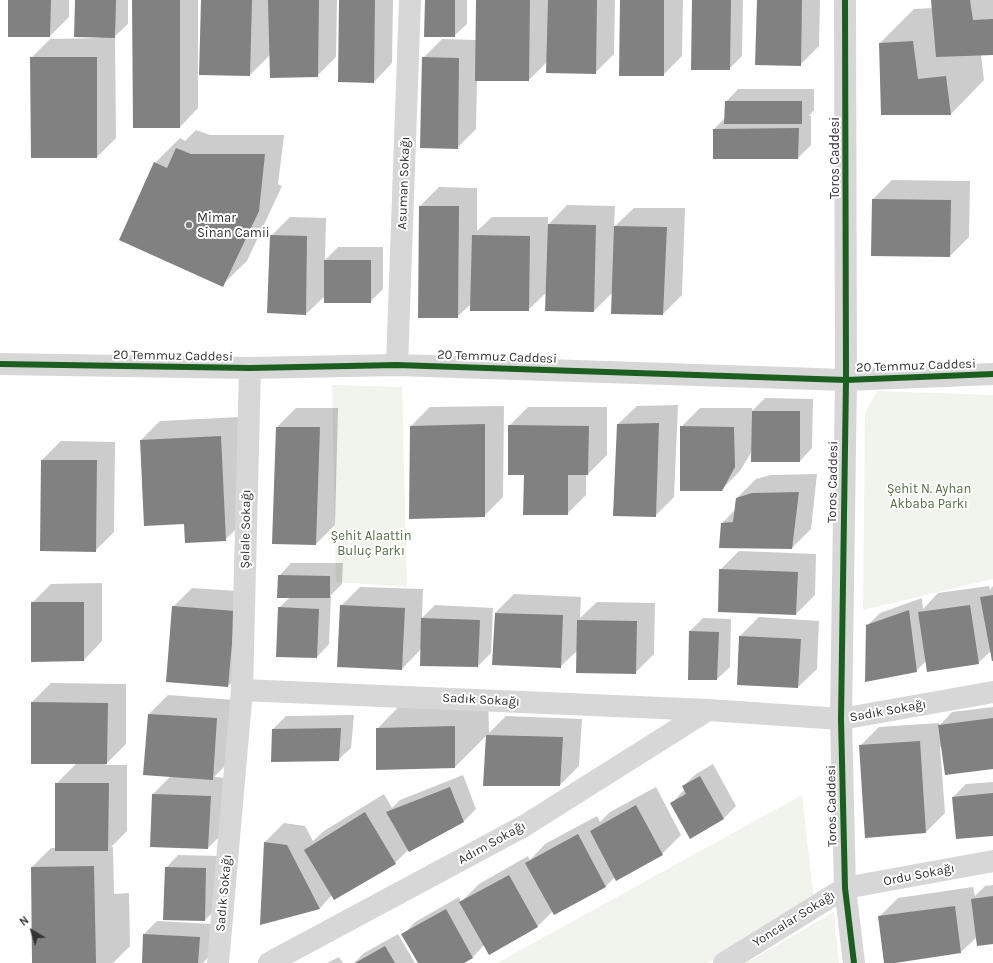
<!DOCTYPE html>
<html>
<head>
<meta charset="utf-8">
<style>
  body { margin:0 }
  #map { position:relative; width:993px; height:963px; overflow:hidden; background:#fff; font-family:Karla,sans-serif }
  canvas { display:block }
  .north { position:absolute; left:12px; top:911px; width:40px; height:40px; -webkit-text-stroke:3px #fff; paint-order:stroke; rotate:322deg; font-size:11px; font-weight:700; line-height:16px; text-align:center; color:#333 }
  .north::after { content:''; display:block; margin:auto; width:14px; height:18px; background:#333; clip-path:polygon(50% 0,100% 100%,50% 72%,0 100%) }
</style>
</head>
<body>
<div id="map">
<canvas width="993" height="963"></canvas>
<div class="north">N</div>
</div>
<script>
const g = document.querySelector('canvas').getContext('2d');
g.lineJoin = 'round';
function fillPath(path, color) { g.fillStyle = color; g.fill(path, 'evenodd'); }
const shape = rows => new Path2D(rows.map(r => 'M' + r).join(''));
function strokePath(path, color, width, dash) { g.strokeStyle = color; g.lineWidth = width; g.lineCap = dash ? 'butt' : 'round'; g.setLineDash(dash || []); g.stroke(path); }
function label(font, color, halo, rows, align = 'center') {
  g.font = font + ' Karla,sans-serif'; g.lineWidth = 4; g.setLineDash([]); g.textBaseline = 'middle'; g.strokeStyle = halo; g.fillStyle = color; for (const [text, x, y, turn = 0] of rows) {
    g.save(); g.translate(x, y); g.rotate((+turn || 0) * Math.PI / 180); g.textAlign = isNaN(turn) ? turn : align; if (halo) g.strokeText(text, 0, 0); g.fillText(text, 0, 0); g.restore();
  }
}
fillPath(shape([
  [332,385,402,387,407,587,336,582],
  [877,391,993,395,993,579,863,610,865,413],
  [802,795,814,901,707,963,497,963],
  [834,912,839,963,746,963]
]), '#f1f4ed');
fillPath(shape([
  [9,0,69,0,69,17,50,36],
  [76,0,128,0,128,24,113,38,115,38,116,138,97,157,31,58,50,39,101,38,101,36],
  [133,0,198,0,198,74,200,74,202,0,337,0,336,57,317,76,270,55,250,75,198,74,198,108,180,127],
  [340,0,393,0,392,63,374,82],
  [426,0,467,0,467,24,454,36],
  [477,0,615,0,614,54,595,73,547,62,529,80,477,80,476,129,457,148,423,58,442,39,477,40],
  [621,0,683,0,682,56,663,75],
  [693,0,743,0,742,56,729,69],
  [758,0,820,0,819,46,800,65],
  [932,0,993,0,993,54,981,55,984,80,951,114,882,114,880,43,914,9,933,8],
  [738,89,814,89,814,110,809,116,811,116,811,145,798,158,714,129,725,118,726,102],
  [196,130,210,135,284,135,278,184,282,186,247,261,222,285,155,163,180,138,185,141],
  [892,180,970,181,969,237,950,256,872,255,873,199],
  [439,187,477,188,477,231,492,217,548,217,548,225,567,205,615,206,614,227,634,208,685,208,682,295,663,314,613,292,594,311,547,292,528,310,472,303,457,317,420,206],
  [290,217,326,218,325,260,338,247,383,247,383,289,370,302,325,296,306,314,271,236],
  [765,398,813,399,812,448,800,461,752,451,740,471,721,490,681,427,700,408,752,408,752,411],
  [678,405,674,497,655,516,618,424,637,406],
  [504,406,503,497,484,516,411,426,430,407],
  [528,407,607,407,607,455,588,474,586,474,586,495,567,514,525,474,509,426],
  [296,408,338,408,335,525,316,544,277,427],
  [240,417,244,521,225,540,185,523,141,440,160,421],
  [61,441,115,442,114,532,95,551,42,460],
  [817,474,811,529,792,548,722,523,735,510,737,498,756,479,771,475],
  [739,551,816,554,815,595,796,614,720,570],
  [291,563,343,563,342,584,331,595,329,644,317,657,279,608,290,597,279,576],
  [102,583,102,641,84,660,32,603,51,584],
  [989,586,990,590,993,586,993,660,991,651,978,663,926,661,916,671,867,626,880,613,922,598,923,609,938,593],
  [360,587,423,589,422,618,435,605,493,608,491,653,478,666,421,649,402,669,341,606],
  [192,588,253,592,247,667,228,686,173,607],
  [514,594,581,597,580,618,597,602,655,603,654,654,635,673,578,650,560,667,495,613],
  [759,617,819,621,817,669,798,687,740,636],
  [703,618,731,619,730,667,717,679,690,631],
  [51,683,126,684,126,744,105,765,127,765,127,831,111,847,113,847,114,894,129,893,130,946,113,963,33,963,32,867,51,848,56,848,56,784,77,763,32,702],
  [488,693,489,733,506,716,582,719,579,766,560,785,487,735,455,767,377,729,410,695],
  [168,695,235,700,231,760,214,777,229,778,227,829,208,848,153,794,171,776,149,714],
  [993,707,993,768,942,747,940,747,945,813,926,832,860,746,879,727,939,723,939,726,952,712],
  [354,715,351,748,338,760,273,729,286,716],
  [713,764,736,806,723,819,672,803,684,790,683,786,696,774],
  [463,775,476,809,463,822,409,849,395,863,332,895,320,908,261,924,265,842,284,823,305,826,313,841,324,831,384,794,392,808,400,800],
  [993,782,993,835,953,797,966,784],
  [656,787,681,835,662,854,615,877,606,886,554,914,553,911,538,926,484,945,473,957,462,963,419,963,403,935,415,922,459,897,461,902,479,884,528,856,530,860,545,844,597,816,600,822,610,812],
  [178,855,219,856,218,907,205,920,166,868],
  [993,885,993,943,977,937,961,952,885,963,879,917,898,898,973,887,975,896,985,886],
  [157,921,212,924,210,955,203,963,143,963,144,934],
  [398,934,415,963,354,963,364,953],
  [339,957,343,963,327,963]
]), '#0003');
fillPath(shape([
  [8,0,51,0,50,37,8,37],
  [75,0,116,0,115,38,74,37],
  [132,0,180,0,180,128,133,128],
  [201,0,252,0,250,76,199,75],
  [268,0,319,0,318,77,270,78],
  [339,0,375,0,374,83,338,82],
  [425,0,455,0,455,37,424,37],
  [476,0,530,0,529,81,475,81],
  [548,0,597,0,596,74,546,73],
  [620,0,664,0,664,76,619,76],
  [692,0,731,0,730,70,691,70],
  [757,0,802,0,801,66,755,65],
  [931,0,970,0,973,20,993,19,993,55,936,57],
  [913,41,918,79,946,76,951,115,881,115,879,43],
  [30,57,97,57,97,158,31,158],
  [422,57,459,58,458,149,420,148],
  [725,101,802,101,802,124,724,124],
  [799,128,798,159,713,159,713,129],
  [176,148,191,154,265,154,259,211,223,287,119,240,154,162,167,168],
  [872,199,951,200,950,257,871,256],
  [419,206,459,206,458,318,418,318],
  [548,224,596,225,594,312,545,311],
  [614,226,667,227,663,315,611,314],
  [270,235,307,236,306,315,267,313],
  [472,235,530,236,529,311,470,311],
  [324,260,371,260,371,303,324,303],
  [752,411,800,411,800,462,751,462],
  [659,423,656,517,613,516,617,424],
  [485,424,485,517,409,519,410,426],
  [508,425,589,426,588,475,568,475,568,515,523,515,524,475,508,475],
  [680,426,734,427,735,467,722,491,680,491],
  [276,427,320,427,316,545,272,544],
  [221,436,226,541,185,543,184,524,144,526,140,440],
  [41,460,97,460,96,552,40,551],
  [799,492,792,549,719,548,721,523,733,522,736,498,752,493],
  [719,569,798,572,796,615,718,612],
  [278,575,330,576,330,598,277,598],
  [993,595,993,661,992,661,980,597],
  [31,602,84,602,84,661,31,662],
  [340,605,405,608,402,670,337,667],
  [970,605,979,664,927,672,918,612],
  [172,606,235,611,228,687,166,682],
  [278,607,319,609,317,658,276,657],
  [909,610,917,672,865,682,866,625],
  [495,613,563,615,561,668,492,665],
  [421,618,480,620,478,667,420,666],
  [577,620,637,621,636,674,576,673],
  [689,631,719,632,717,680,688,680],
  [739,636,801,639,798,688,737,685],
  [31,702,108,703,107,764,31,764],
  [148,714,217,718,213,780,143,775],
  [993,718,993,769,945,775,938,725],
  [455,726,455,768,376,770,376,728],
  [341,728,339,761,271,762,272,729],
  [486,735,563,737,560,786,483,786],
  [920,741,926,833,865,838,859,745],
  [700,776,724,819,690,839,670,803,686,794,682,786],
  [55,783,109,783,108,851,55,851],
  [450,787,464,822,409,852,386,812],
  [993,793,993,836,956,839,952,797],
  [152,794,211,796,208,849,150,847],
  [636,805,663,855,616,881,590,831],
  [365,812,396,864,334,900,304,850],
  [578,834,606,887,554,915,525,863],
  [264,842,287,845,320,909,260,925],
  [94,866,96,963,32,963,31,867],
  [165,867,206,868,205,921,163,920],
  [509,875,538,927,489,955,459,902],
  [993,896,993,944,977,946,971,899],
  [955,906,961,953,895,963,884,963,878,916],
  [446,909,473,958,464,963,418,963,401,934],
  [143,934,200,937,198,963,142,963],
  [385,946,395,963,355,963]
]), '#818181');
strokePath(shape([
  [845,0,846,380,841,719,845,888,854,963],
  [0,364,250,368,397,365,846,380,993,374],
  [397,365,410,0],
  [242,690,708,710,841,719,993,692],
  [218,963,242,690,250,368],
  [269,963,524,826,708,710],
  [724,963,845,888,993,861]
]), '#d7d7d7', 22);
strokePath(shape([
  [845,0,846,380,841,719,845,888,854,963],
  [0,364,250,368,397,365,846,380,993,374]
]), '#1b5e20', 6);
for (const [x, y, r, color] of [
  [189,225,4,"#7a7a7a"]
]) { const dot = new Path2D(); dot.arc(x, y, r, 0, 2 * Math.PI); g.fillStyle = color; g.fill(dot); strokePath(dot, '#fff', 1.5); }
label('13px', '#333', '#fff', [
  ["Toros Caddesi",835,158,-90],
  ["Asuman Sokağı",404,183,-88],
  ["20 Temmuz Caddesi",173,356,1],
  ["20 Temmuz Caddesi",497,357,2],
  ["20 Temmuz Caddesi",916,366,-2],
  ["Toros Caddesi",833,482,-89],
  ["Şelale Sokağı",246,529,-89],
  ["Sadık Sokağı",481,700,3],
  ["Sadık Sokağı",888,711,-10],
  ["Toros Caddesi",832,806,-91],
  ["Adım Sokağı",492,843,-29],
  ["Ordu Sokağı",919,875,-11],
  ["Sadık Sokağı",224,893,-85],
  ["Yoncalar Sokağı",794,919,-32]
]);
label('13px', '#333', '#fff', [
  ["Mimar",197,218],
  ["Sinan Camii",197,233]
], 'left');
label('13px', '#546e41', '#fff', [
  ["Şehit N. Ayhan",929,489],
  ["Akbaba Parkı",929,504],
  ["Şehit Alaattin",371,536],
  ["Buluç Parkı",371,551]
]);
</script>
</body>
</html>
